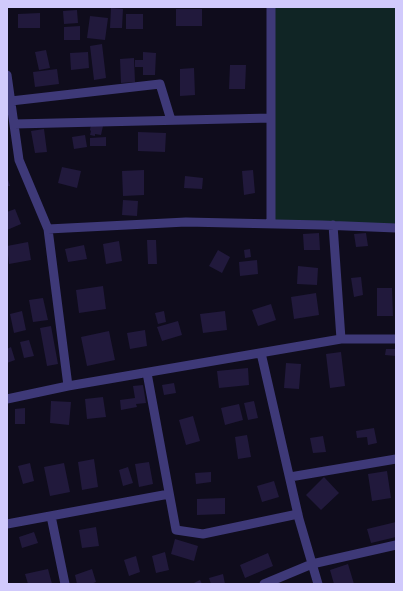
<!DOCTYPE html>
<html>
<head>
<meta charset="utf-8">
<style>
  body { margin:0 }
  #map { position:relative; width:403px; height:591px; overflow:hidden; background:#0f0c1c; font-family:Roboto,sans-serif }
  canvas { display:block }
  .frame { position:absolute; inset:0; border:8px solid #d1cafc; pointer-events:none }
</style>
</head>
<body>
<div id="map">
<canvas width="403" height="591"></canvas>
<div class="frame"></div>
</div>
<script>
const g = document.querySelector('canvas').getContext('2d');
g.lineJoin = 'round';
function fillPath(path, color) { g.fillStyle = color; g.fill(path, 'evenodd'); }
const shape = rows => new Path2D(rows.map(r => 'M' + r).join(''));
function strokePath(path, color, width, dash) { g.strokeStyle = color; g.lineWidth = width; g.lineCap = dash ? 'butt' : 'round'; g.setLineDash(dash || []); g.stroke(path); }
fillPath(shape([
  [271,7,396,7,396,228,271,224]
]), '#102525');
fillPath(shape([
  [111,8,123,9,122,28,110,28],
  [176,9,202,9,202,26,176,26],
  [77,10,78,23,64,24,63,11],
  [40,13,40,28,18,28,18,14],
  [126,14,143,14,143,29,126,29],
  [90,16,108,18,105,40,87,38],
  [80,26,80,40,64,40,64,27],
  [102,44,106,78,94,80,90,46],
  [46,50,50,68,39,70,35,52],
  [88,52,89,68,71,70,70,53],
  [143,52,156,53,155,75,143,75,143,67,135,67,135,60,143,60],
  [134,58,135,82,121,83,120,59],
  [230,65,246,65,245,89,229,89],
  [194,68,195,95,180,96,180,69],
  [57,69,59,84,35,87,33,72],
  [91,124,103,126,101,135,95,134,95,136,90,135,91,131,90,130],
  [44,129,47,152,35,153,31,131],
  [138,132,166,133,165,152,138,151],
  [85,135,87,147,74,149,72,137],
  [106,137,106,146,90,146,90,138],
  [62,167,81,171,77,188,58,183],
  [144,170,144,195,123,196,122,171],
  [253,170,255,193,244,195,242,171],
  [7,176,10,186,7,186],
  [185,176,203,178,202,189,184,188],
  [123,200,138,201,137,216,122,215],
  [15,209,21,224,7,230,7,212],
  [319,233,320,250,304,250,303,234],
  [366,233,368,246,356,247,354,234],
  [147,240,156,240,157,264,148,264],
  [119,241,122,261,106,264,103,244],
  [28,242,31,260,9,264,7,246],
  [84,245,87,259,68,262,65,249],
  [250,249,251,257,245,258,244,250],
  [218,250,230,257,222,273,209,266],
  [257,260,258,274,240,276,239,262],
  [298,266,318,268,317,285,297,284],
  [361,277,363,295,354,297,351,278],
  [103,286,106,309,79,313,76,290],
  [377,288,392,288,393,316,377,316],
  [316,293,319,315,294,319,291,297],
  [43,298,48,320,33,322,29,300],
  [271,304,276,320,258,326,252,310],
  [22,311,26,330,14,333,10,314],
  [164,311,166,322,158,324,155,313],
  [225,311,227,330,203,333,200,314],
  [178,321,182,335,162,341,157,327],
  [51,326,58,364,47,366,40,328],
  [145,330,147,346,130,349,127,333],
  [109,331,115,360,87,366,81,337],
  [29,340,34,356,24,358,20,342],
  [11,347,15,360,7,363,7,349],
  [386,349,396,349,396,356,385,355],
  [341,352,345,386,330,388,326,354],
  [286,363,301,364,299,389,284,388],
  [248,368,249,385,219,388,217,371],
  [174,383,176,393,164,395,162,385],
  [143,385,146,403,136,404,137,407,121,410,120,400,135,398,133,386],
  [103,397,106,417,87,419,85,399],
  [51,401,71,402,69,425,50,423],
  [254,401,258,418,248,420,244,403],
  [239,404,243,420,225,425,221,408],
  [25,408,25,424,15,424,15,409],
  [193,416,200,441,186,445,179,420],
  [374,428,377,443,368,445,367,437,357,438,356,431],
  [247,435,251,457,238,459,235,437],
  [323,436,326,452,313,453,310,438],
  [94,459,98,487,82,490,78,462],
  [149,462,153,484,139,487,135,464],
  [30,463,34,481,23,484,18,466],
  [64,463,70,492,50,496,44,467],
  [128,467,133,483,123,486,119,470],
  [387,471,391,498,372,501,368,474],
  [211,472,211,482,196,484,195,473],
  [324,477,339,493,321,510,306,495],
  [274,481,279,497,262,502,257,486],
  [225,498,225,514,197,515,197,499],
  [396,522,396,537,371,543,367,529],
  [96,527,99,546,82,548,79,530],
  [34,532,38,543,22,548,19,537],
  [175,539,198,546,194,561,171,554],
  [165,552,169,570,156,573,152,556],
  [268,553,273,566,245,578,240,565],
  [136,556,140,572,129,576,124,560],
  [348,564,354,584,334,584,330,570],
  [48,569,52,584,28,584,25,574],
  [92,569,96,582,91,584,77,584,75,575],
  [223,574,225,584,211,584,209,578],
  [200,580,202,584,192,584]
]), '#21193c');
strokePath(shape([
  [7,75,19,160,48,229,68,386],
  [11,101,160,84,171,120],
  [14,124,271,118],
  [271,224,271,7],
  [333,225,341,339],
  [48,229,186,222,322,225,396,228],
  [261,353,299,519,318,584],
  [147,373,176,530,203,534,298,514],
  [7,399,68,386,341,339,396,339],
  [290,477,396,459],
  [51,516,65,584],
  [7,524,169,494],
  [264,584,312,564,396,545]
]), '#3e3978', 9);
</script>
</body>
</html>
